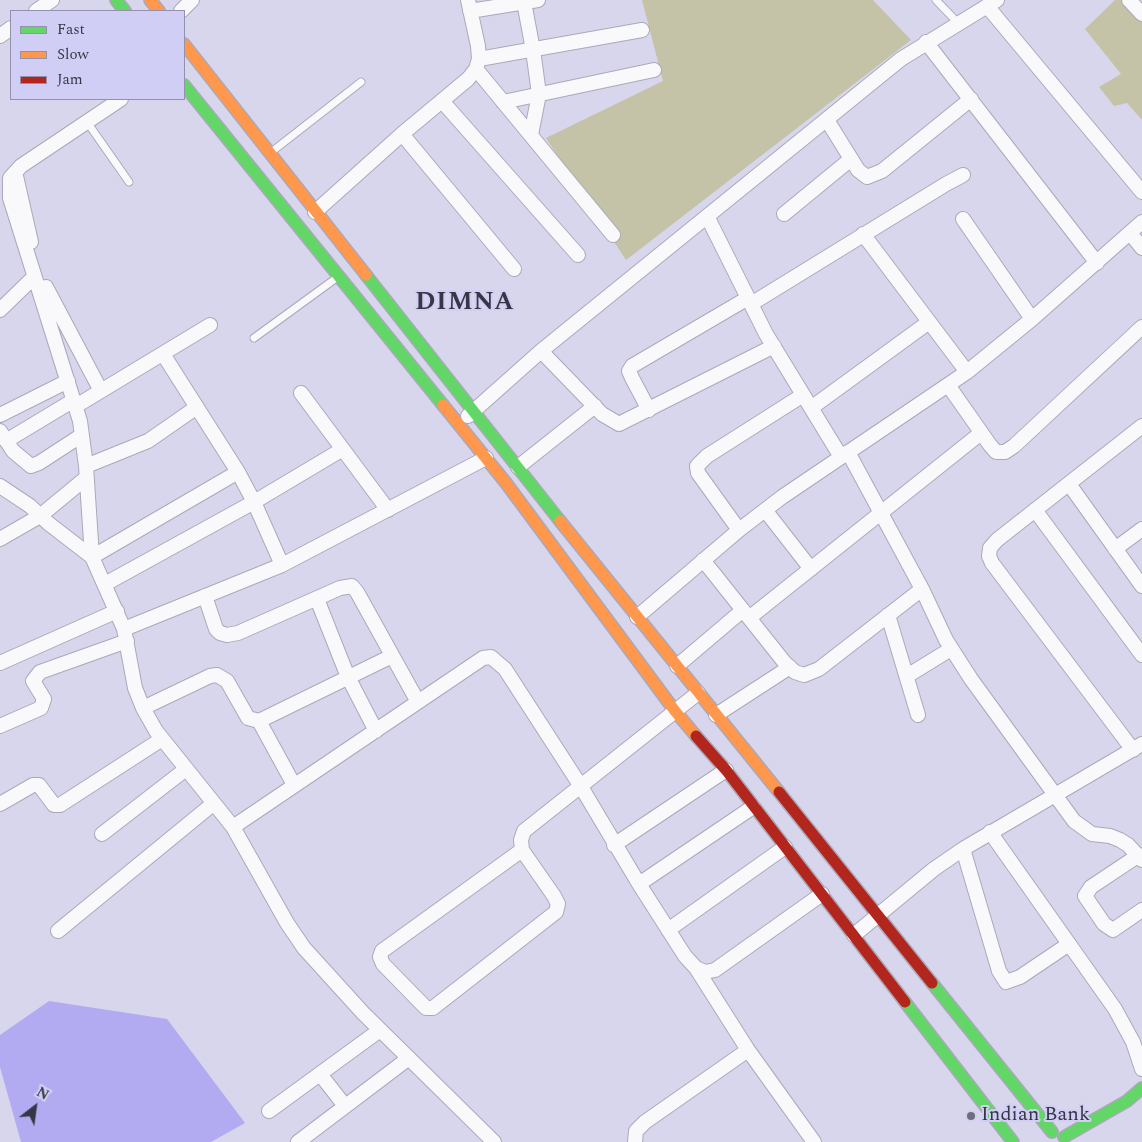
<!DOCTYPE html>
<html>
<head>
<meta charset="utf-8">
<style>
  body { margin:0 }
  #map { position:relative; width:1142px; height:1142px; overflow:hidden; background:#d8d6ec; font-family:Spectral,serif }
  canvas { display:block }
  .legend { position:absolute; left:10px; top:10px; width:175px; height:90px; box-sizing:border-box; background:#d0cef4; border:1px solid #9391ae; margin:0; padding:6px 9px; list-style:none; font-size:15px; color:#373645 }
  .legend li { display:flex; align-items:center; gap:10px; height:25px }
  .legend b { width:25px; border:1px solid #9391ae }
  .north { position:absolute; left:10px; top:1082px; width:50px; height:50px; -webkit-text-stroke:4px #d0cef4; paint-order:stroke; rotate:30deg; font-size:14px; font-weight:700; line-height:20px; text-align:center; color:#373645 }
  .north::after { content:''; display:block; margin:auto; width:18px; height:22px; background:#373645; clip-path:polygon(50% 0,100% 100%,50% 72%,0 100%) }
</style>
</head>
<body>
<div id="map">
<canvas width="1142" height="1142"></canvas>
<ul class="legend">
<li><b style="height:6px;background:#63d668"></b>Fast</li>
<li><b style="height:6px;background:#ff974d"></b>Slow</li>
<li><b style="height:6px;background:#b3261e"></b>Jam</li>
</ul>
<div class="north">N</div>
</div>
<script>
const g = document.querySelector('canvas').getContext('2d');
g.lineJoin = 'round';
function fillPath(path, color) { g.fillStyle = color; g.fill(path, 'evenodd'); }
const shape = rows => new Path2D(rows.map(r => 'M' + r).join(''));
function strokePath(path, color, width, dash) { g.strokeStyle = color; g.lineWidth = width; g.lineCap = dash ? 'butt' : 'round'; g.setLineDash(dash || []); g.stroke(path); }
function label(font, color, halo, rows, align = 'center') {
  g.font = font + ' Spectral,serif'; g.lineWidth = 4; g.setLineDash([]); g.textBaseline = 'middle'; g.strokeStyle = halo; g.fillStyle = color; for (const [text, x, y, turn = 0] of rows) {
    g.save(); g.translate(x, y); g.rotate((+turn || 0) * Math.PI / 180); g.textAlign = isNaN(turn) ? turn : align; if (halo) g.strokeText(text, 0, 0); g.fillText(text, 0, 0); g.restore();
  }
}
fillPath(shape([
  [642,0,873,0,911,40,626,260,546,138,663,81],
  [1115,0,1129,0,1142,10,1142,120,1127,103,1114,106,1099,87,1121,74,1085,29]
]), '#c4c2a7');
fillPath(shape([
  [49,1001,167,1019,245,1123,211,1142,21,1142,0,1067,0,1035]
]), '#b2abf1');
const lane = shape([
  [936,0,959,24],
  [87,122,129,182],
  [274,150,361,82],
  [254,338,335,279]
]);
const street = shape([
  [1129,0,1142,14],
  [524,2,533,50,539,94,531,135],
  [987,6,1142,192],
  [36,11,52,0],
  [181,11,192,0],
  [470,11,538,0],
  [0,36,11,28],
  [926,42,1097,263],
  [479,59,642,30],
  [476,69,613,235],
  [121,99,21,166,10,178,10,198,80,421,86,466,92,557,124,629,135,688,143,708,156,731,233,827,287,923,304,948,363,1013,494,1142],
  [442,101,578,255],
  [503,102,654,70],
  [827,120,858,170,867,177,882,171,971,99],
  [402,134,514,269],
  [16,176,31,242],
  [315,212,402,134,468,79,476,69,479,59,478,46,468,0],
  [784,214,851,159],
  [708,218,766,334,841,457],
  [963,219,1032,319],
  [1130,233,1142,248],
  [863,234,967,372],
  [46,287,101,391],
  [751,304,946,184,963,175],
  [0,310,34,277],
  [541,351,602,414,619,424,774,346],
  [163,354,238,472,254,502,282,565],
  [948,385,990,445,996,452,1005,452,1014,446,1142,327],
  [301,393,388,510],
  [76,406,210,325],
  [811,408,929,322],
  [649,410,632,378,629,371,632,366,748,298],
  [0,415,68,381],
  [468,416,541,351,901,59,997,0],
  [0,431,13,451,31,466,39,463,82,435],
  [6,441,74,400],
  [848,452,922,589,946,640,971,679,1074,821,1092,834,1110,836,1120,840,1128,845,1142,860],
  [86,466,148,441,197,407],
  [518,467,595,406],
  [1069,484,1142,586],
  [0,486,30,506,48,523,92,557,238,472],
  [765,510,811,569],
  [1035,510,1142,655],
  [739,530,698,473,697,466,707,456,803,395],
  [0,539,40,516,86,478],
  [1115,549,1142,529],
  [703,560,785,663,795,672,804,675,819,669,922,589],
  [105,584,254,502,343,449],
  [205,596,216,629,220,633,227,635,238,633,340,588,352,586,357,592,418,702],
  [317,599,348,677,376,731],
  [888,615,918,715],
  [637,617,739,530,782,497,967,372,1032,319,1142,222],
  [749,618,981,433],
  [124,629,282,565,486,458],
  [0,663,117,611],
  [677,666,743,610],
  [907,676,951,649],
  [143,708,210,676,217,675,227,681,248,718,259,721,392,656],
  [716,715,790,667],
  [259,721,294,785],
  [0,726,41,708,44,699,33,681,40,672,127,641],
  [1133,750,992,563,989,556,990,548,997,540,1142,426],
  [0,804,33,785,39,785,54,805,60,805,162,739],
  [233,827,483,658,491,657,505,669,580,785,639,884,685,956,696,968,705,972,715,970,822,894],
  [990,832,1115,1009,1133,1042,1142,1069],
  [102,834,186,769],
  [614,845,726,770],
  [963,849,999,971,1006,982,1020,977,1069,944],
  [522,850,382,951,380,957,383,964,426,1008,433,1008,438,1004,556,912,558,904,554,896,522,850,521,840,524,831,698,693],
  [1139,855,1091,887,1085,896,1104,924,1113,930,1142,910],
  [639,884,753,807],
  [668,930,785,847],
  [58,931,214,803],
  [854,935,934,869,963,849,1142,744],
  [696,968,748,1050,814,1142],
  [320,1074,345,1106],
  [269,1111,380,1030],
  [298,1142,409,1058],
  [635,1142,636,1131,645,1122,748,1050]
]);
const fast = shape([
  [116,0,125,11],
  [184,85,443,405],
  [366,275,560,521],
  [932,983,1052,1132],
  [905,1002,1013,1142],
  [1064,1137,1127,1101,1142,1088]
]);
const slow = shape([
  [150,0,159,11],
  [184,44,366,275],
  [443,405,506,483,675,711,696,736],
  [560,521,779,792]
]);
const jam = shape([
  [696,736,726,770,905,1002],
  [779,792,932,983]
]);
strokePath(lane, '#aaa9b9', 9);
strokePath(street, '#aaa9b9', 16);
strokePath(fast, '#aaa9b9', 14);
strokePath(slow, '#aaa9b9', 14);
strokePath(jam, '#aaa9b9', 14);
strokePath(lane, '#f9f9fc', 7);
strokePath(street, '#f9f9fc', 14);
strokePath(fast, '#63d668', 11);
strokePath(slow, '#ff974d', 11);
strokePath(jam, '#b3261e', 11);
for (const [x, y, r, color] of [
  [971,1116,5,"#6f6e7f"]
]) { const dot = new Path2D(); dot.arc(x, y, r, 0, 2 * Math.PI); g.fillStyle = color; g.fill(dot); strokePath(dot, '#d0cef4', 2); }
label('20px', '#373645', '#d0cef4', [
  ["Indian Bank",981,1116]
], 'left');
g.letterSpacing = '1px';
label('bold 25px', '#373645', '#d0cef4', [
  ["DIMNA",465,304]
]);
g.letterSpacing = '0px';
</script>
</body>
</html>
